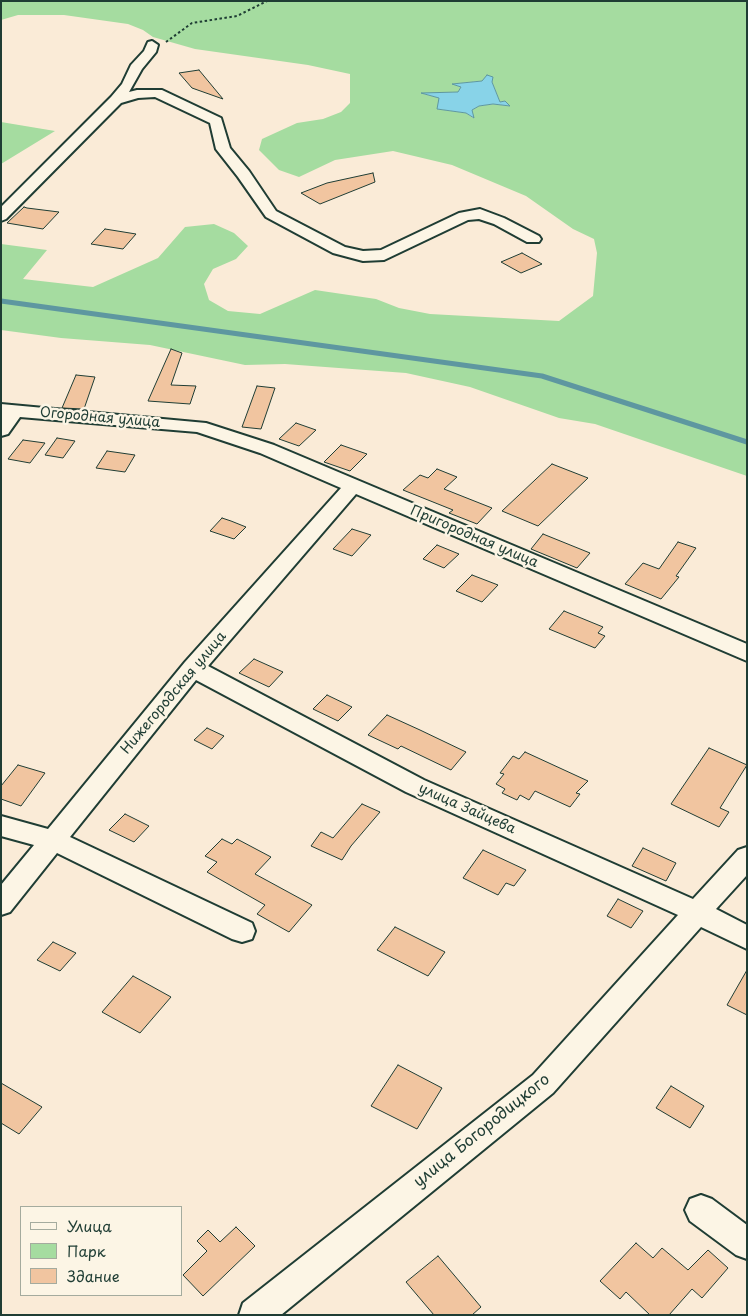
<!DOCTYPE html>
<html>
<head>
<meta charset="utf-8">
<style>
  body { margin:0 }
  #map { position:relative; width:748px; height:1316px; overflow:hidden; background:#faebd7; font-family:"Playpen Sans",sans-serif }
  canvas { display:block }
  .frame { position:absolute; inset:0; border:2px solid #1f3d34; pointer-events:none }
  .legend { position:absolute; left:20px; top:1206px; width:162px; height:90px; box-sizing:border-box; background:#fcf5e5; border:1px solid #a4ab9e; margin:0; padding:6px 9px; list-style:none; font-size:15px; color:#1f3d34 }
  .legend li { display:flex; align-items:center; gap:10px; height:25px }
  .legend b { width:25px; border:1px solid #a4ab9e }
</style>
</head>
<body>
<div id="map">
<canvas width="748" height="1316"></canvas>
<div class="frame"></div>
<ul class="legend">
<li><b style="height:6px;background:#fcf5e5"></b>Улица</li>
<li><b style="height:14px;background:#a5dca0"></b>Парк</li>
<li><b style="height:14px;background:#f1c5a0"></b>Здание</li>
</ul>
</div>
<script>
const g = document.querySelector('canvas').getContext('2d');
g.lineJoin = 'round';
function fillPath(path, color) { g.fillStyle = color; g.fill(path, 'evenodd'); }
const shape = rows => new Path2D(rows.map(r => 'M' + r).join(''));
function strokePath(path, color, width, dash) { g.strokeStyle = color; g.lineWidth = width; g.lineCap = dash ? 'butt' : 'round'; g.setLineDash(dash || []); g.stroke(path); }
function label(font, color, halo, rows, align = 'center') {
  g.font = font + ' "Playpen Sans",sans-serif'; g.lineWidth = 5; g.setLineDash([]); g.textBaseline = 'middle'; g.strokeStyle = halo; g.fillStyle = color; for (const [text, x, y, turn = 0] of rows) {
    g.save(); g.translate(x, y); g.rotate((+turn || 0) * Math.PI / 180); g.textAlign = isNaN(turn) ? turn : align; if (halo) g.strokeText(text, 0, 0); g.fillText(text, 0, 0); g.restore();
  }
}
fillPath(shape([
  [1,1,747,1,747,476,595,424,559,418,470,387,406,373,285,364,245,365,150,345,61,338,1,330,1,244,47,250,23,279,93,287,158,258,185,227,214,224,234,233,248,246,236,259,213,269,204,284,209,300,228,311,260,314,315,290,376,299,399,308,430,314,559,321,593,296,597,253,594,239,573,229,526,196,452,165,393,151,335,160,299,177,279,170,259,150,262,139,297,123,323,119,341,112,350,103,350,74,308,65,195,49,153,37,143,30,128,24,64,15,18,15,1,20],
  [482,81,492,82,500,102,505,101,509,106,493,104,479,106,472,110,473,118,466,113,438,109,440,98,424,94,458,92,461,87,453,84],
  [1,122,55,131,1,164]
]), '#a5dca0');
const water = shape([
  [487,75,493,77,492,82,500,102,505,101,510,106,493,104,479,106,472,110,474,118,466,113,437,109,439,98,421,93,458,92,461,87,452,84,482,81,487,75]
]);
fillPath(water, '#88d3e8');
strokePath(water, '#5e97a0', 1);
strokePath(shape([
  [1,301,542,376,747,442]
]), '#5e97a0', 5);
const building = shape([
  [199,70,223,99,192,88,179,73,199,70],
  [373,173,375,182,320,204,301,193,327,183,373,173],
  [24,207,27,208,59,212,43,229,7,223,24,207],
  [105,229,136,234,123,249,91,244,105,229],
  [522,253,542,264,521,273,501,262,522,253],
  [171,349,182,353,171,385,196,386,190,404,148,401,171,349],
  [76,375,95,377,84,409,62,408,76,375],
  [257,386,275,388,261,429,242,427,257,386],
  [296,423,316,430,299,446,279,439,296,423],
  [57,438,75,441,63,458,45,455,57,438],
  [23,440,45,443,30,463,8,459,23,440],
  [341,445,367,454,350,471,324,462,341,445],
  [107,451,135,455,125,472,96,468,107,451],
  [552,464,588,478,538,526,502,511,552,464],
  [437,469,457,477,444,489,492,508,477,524,449,513,453,510,403,490,420,475,428,478,437,469],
  [222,518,231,521,246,527,234,539,210,531,222,518],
  [352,529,371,535,352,556,333,549,352,529],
  [543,534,590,553,577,568,531,549,543,534],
  [678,542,696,548,676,576,679,577,661,599,625,584,643,563,659,569,678,542],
  [437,545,459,554,444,568,423,559,437,545],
  [472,575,498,585,482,602,456,591,472,575],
  [564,611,603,627,598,633,605,636,595,648,549,629,564,611],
  [254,659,283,672,269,687,239,673,254,659],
  [327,695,352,707,338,721,313,709,327,695],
  [387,715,420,730,466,752,451,770,401,746,398,749,368,735,387,715],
  [207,728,224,736,212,749,194,740,207,728],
  [709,748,747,765,720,808,729,812,719,827,671,804,709,748],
  [525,752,588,781,576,793,580,794,570,807,535,791,529,800,520,795,517,800,502,793,505,789,496,784,504,774,500,773,513,756,519,759,525,752],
  [18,765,45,773,21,806,1,799,1,786,18,765],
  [362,804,380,812,351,846,342,860,311,846,321,832,333,838,362,804],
  [125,814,149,826,134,842,109,830,125,814],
  [222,839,232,844,237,839,271,857,255,874,312,905,289,932,257,914,265,905,207,872,217,862,205,856,222,839],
  [643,848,676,863,666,881,632,866,643,848],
  [483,850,526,870,514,886,506,883,498,895,463,878,483,850],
  [618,899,643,911,631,928,607,916,618,899],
  [395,927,445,952,428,976,377,950,395,927],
  [53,942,76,953,60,971,37,960,53,942],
  [747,970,747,1015,727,1005,747,970],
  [133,976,171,997,140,1033,102,1012,133,976],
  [398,1065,442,1088,417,1129,371,1106,398,1065],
  [1,1083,42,1107,19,1134,1,1123,1,1083],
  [671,1086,704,1106,690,1128,656,1108,671,1086],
  [236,1227,255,1246,203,1296,183,1275,207,1251,197,1241,208,1230,220,1242,236,1227],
  [636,1243,653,1258,662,1248,688,1270,708,1250,728,1268,702,1298,692,1289,669,1315,650,1315,626,1292,620,1299,600,1281,636,1243],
  [438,1256,481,1307,472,1315,434,1315,406,1282,438,1256]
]);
fillPath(building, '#f1c5a0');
strokePath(building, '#1f3d34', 1);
const minor = shape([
  [152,41,158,45,156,52,142,69,129,92,137,90,162,90,221,118,230,148,249,171,276,211,345,247,363,251,381,250,459,213,480,209,504,218,539,236,541,239,539,242,527,242,494,224,479,219,468,220,384,260,363,261,333,253,266,217,238,177,216,149,210,123,155,97,138,98,121,103,6,219,1,221,1,207,111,97,122,84,131,65,144,51,148,42,152,41],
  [1,404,206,423,274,445,747,644,747,661,356,494,208,666,424,780,693,899,738,850,747,847,747,875,716,909,747,925,747,949,701,927,553,1093,281,1315,239,1315,243,1303,533,1075,678,915,406,792,196,680,70,837,252,923,255,931,252,939,242,942,232,939,57,853,10,912,1,915,1,885,34,845,1,836,1,816,48,829,185,662,341,488,260,453,197,432,20,417,8,434,1,436,1,404],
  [701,1195,712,1199,747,1225,747,1259,736,1255,690,1221,685,1210,690,1199,701,1195]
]);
strokePath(minor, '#1f3d34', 4);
strokePath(shape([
  [166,42,192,23,237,16,267,1]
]), '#1f3d34', 2, [2.5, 2.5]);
fillPath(minor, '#fcf5e5');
label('14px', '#1f3d34', '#fcf5e5', [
  ["Огородная улица",100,418,5],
  ["Пригородная улица",474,537,23],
  ["Нижегородская улица",174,693,-50],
  ["улица Зайцева",467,809,24]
]);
label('16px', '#1f3d34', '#fcf5e5', [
  ["улица Богородицкого",482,1131,-39]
]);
</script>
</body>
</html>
